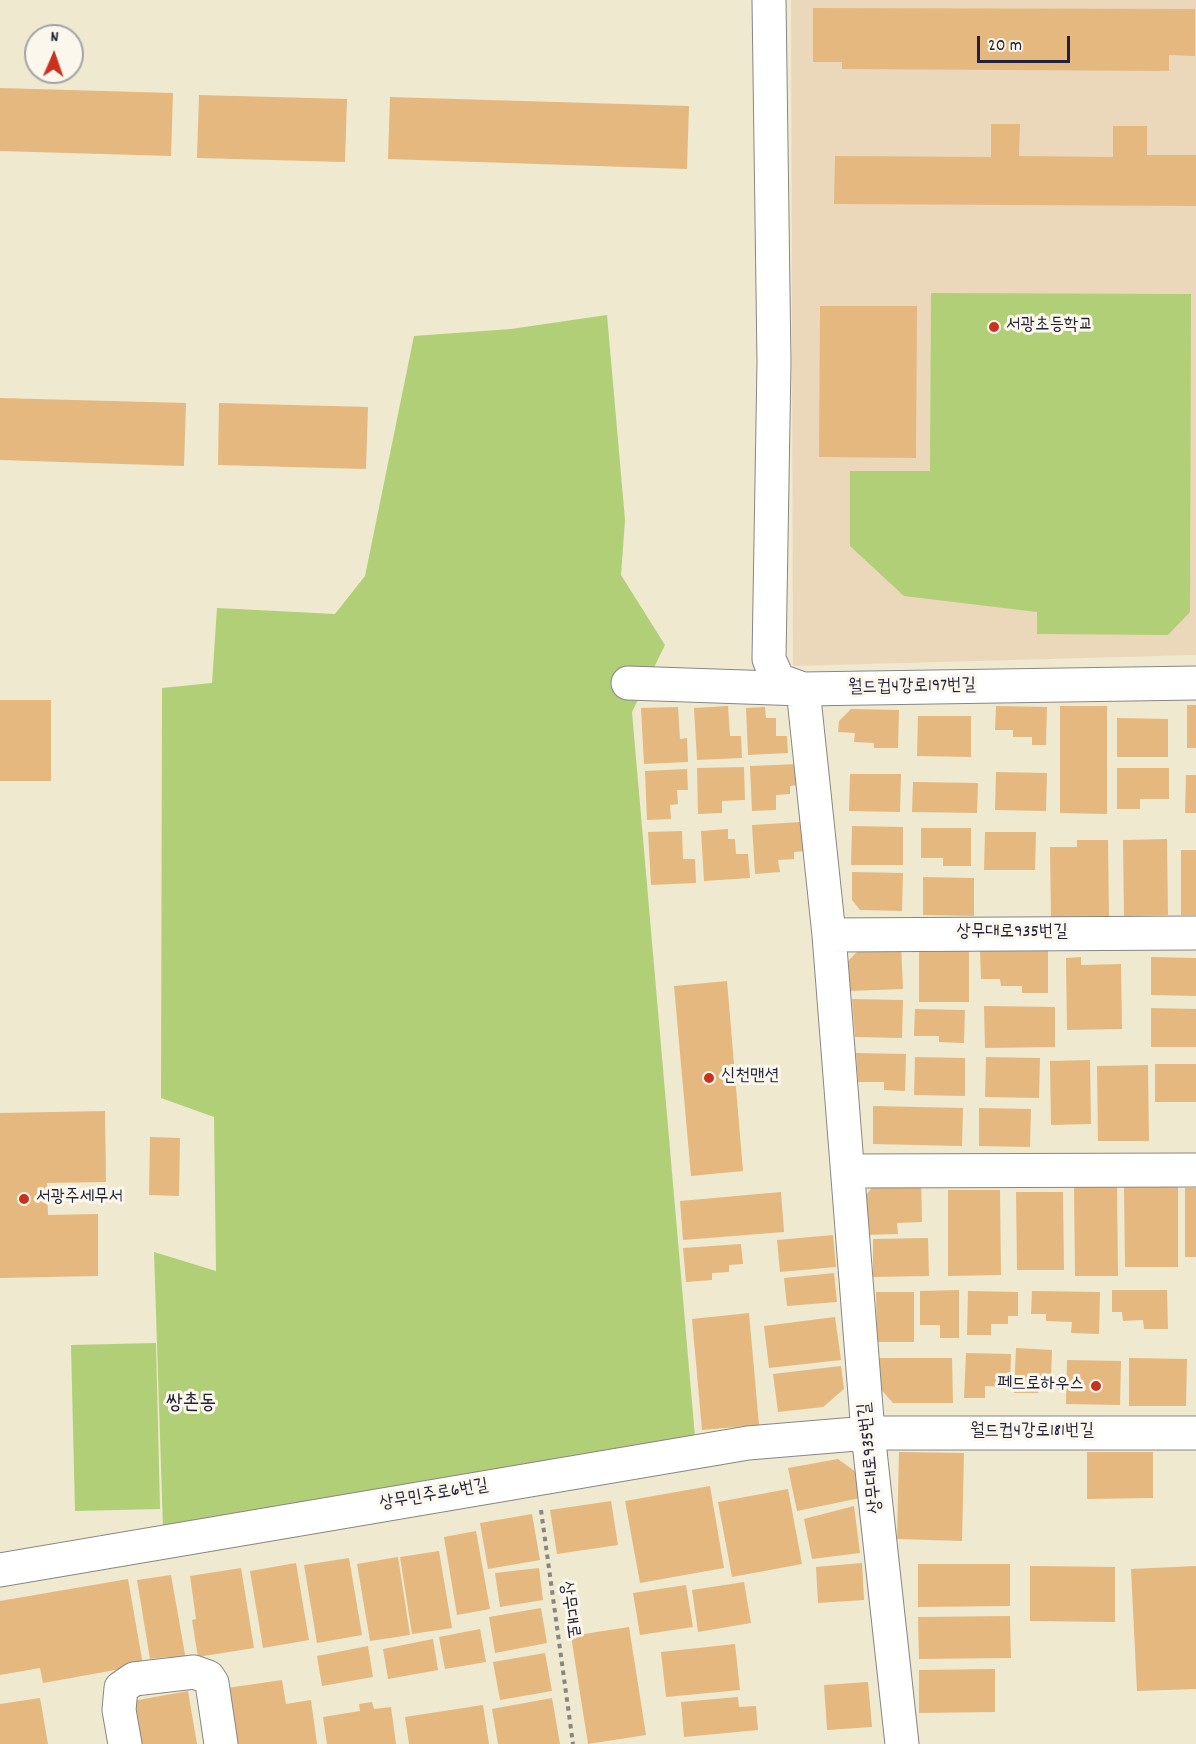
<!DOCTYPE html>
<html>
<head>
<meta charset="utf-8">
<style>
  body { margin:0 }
  #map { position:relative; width:1196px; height:1744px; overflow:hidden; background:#efe9cf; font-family:Dekko,sans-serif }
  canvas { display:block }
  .north { position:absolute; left:24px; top:24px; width:60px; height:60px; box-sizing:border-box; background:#fbf7ec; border:2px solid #a4a2a5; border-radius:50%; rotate:2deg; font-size:16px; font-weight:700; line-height:24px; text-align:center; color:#22223b }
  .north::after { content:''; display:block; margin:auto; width:21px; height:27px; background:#c8321e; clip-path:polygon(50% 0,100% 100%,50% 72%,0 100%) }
  .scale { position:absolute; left:977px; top:36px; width:93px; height:27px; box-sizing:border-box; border:3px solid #22223b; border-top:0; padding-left:8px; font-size:18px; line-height:21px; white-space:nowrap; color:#22223b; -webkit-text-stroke:4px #fbf7ec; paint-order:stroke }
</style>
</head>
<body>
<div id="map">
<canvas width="1196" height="1744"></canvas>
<div class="north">N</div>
<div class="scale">20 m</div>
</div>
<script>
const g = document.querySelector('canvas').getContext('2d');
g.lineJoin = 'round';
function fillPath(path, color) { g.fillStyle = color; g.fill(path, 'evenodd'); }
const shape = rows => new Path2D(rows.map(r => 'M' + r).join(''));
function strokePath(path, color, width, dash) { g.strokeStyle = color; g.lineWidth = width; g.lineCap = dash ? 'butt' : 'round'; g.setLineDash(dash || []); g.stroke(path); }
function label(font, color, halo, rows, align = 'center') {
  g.font = font + ' Dekko,"Poor Story",sans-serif'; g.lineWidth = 6; g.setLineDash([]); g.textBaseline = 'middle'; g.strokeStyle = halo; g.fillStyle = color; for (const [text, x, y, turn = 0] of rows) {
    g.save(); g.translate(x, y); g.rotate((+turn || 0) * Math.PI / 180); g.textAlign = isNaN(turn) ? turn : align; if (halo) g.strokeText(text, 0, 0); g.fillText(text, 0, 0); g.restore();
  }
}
fillPath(shape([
  [791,0,1196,0,1196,655,793,666]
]), '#ebd8ba');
fillPath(shape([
  [931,293,1191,294,1190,612,1168,635,1037,634,1037,612,904,596,850,546,850,471,930,471],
  [607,315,625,520,621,575,665,645,632,712,695,1437,163,1528,154,1252,216,1271,214,1117,161,1098,162,688,212,683,217,608,335,614,365,576,414,336,511,329],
  [156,1343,160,1509,75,1511,71,1345]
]), '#b0cf76');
fillPath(shape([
  [813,8,1195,9,1195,56,1169,55,1169,71,842,69,842,62,813,62],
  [0,88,173,93,171,156,0,151],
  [199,95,347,99,345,162,197,158],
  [390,97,689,106,687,169,388,159],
  [991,124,1020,124,1019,156,1113,157,1113,126,1147,126,1147,155,1196,155,1196,206,834,204,835,156,991,157],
  [820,306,917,306,916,458,819,457],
  [0,398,186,403,184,466,0,460],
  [219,403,368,407,366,469,218,465],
  [0,700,51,700,51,781,0,781],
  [1187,705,1196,705,1196,748,1187,748],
  [728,706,730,736,741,736,742,758,697,760,694,708],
  [996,706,1047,707,1046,745,1032,745,1032,737,1013,737,1013,730,995,730],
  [1060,706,1107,706,1107,814,1060,813],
  [678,707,680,739,687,738,688,762,644,764,641,708],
  [765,707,766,718,776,718,776,736,787,736,788,753,748,755,746,708],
  [851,709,899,710,898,748,874,748,874,743,854,742,855,733,838,732,839,721],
  [918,716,971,716,971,757,917,756],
  [1117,718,1168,719,1168,757,1117,757],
  [798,764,798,785,790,786,790,794,776,795,776,810,752,811,750,766],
  [744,767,745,800,722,801,722,813,698,814,697,768],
  [1117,768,1169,768,1169,799,1140,799,1140,809,1117,809],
  [687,769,688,790,677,790,678,804,670,805,671,819,647,820,645,771],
  [996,772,1047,773,1046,811,995,810],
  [850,774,901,774,900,812,849,811],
  [1186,775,1196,775,1196,813,1185,813],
  [913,782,978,783,977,813,912,812],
  [801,822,804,851,794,852,794,859,778,860,780,872,755,874,752,825],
  [852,826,903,827,903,865,851,865],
  [921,828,971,828,971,866,943,866,943,858,921,858],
  [728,829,728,839,735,839,736,854,748,854,750,878,704,881,701,831],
  [682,831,683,859,695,859,696,883,651,885,648,832],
  [985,832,1036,832,1035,870,984,870],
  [1167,839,1168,915,1124,916,1123,840],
  [1077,840,1108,840,1109,916,1051,917,1050,847,1077,847],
  [1181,850,1196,850,1196,915,1181,915],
  [852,872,903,873,902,911,860,910,852,900],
  [923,877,974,878,974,916,923,915],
  [901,944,903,989,849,991,848,961,864,945],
  [919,950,969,951,969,1002,919,1002],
  [980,951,1048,951,1048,993,1022,993,1022,986,1001,986,1000,979,981,979],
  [1081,957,1081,965,1121,964,1122,1029,1067,1030,1066,958],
  [1151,957,1196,958,1196,996,1151,995],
  [727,981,743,1171,691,1176,674,986],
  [852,999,903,1000,902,1038,855,1037],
  [984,1006,1055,1007,1055,1047,985,1048],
  [1151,1008,1196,1009,1196,1047,1151,1047],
  [915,1009,965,1010,964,1043,939,1042,939,1036,914,1036],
  [856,1053,906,1054,905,1091,884,1090,884,1082,858,1082],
  [915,1057,965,1058,965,1096,914,1095],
  [986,1057,1040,1058,1039,1098,985,1097],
  [1090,1060,1091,1124,1051,1125,1050,1061],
  [1155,1064,1196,1064,1196,1102,1155,1102],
  [1148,1065,1149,1141,1098,1141,1097,1066],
  [873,1106,963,1108,962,1146,873,1144],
  [979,1108,1031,1109,1030,1147,979,1146],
  [105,1111,106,1182,47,1183,48,1215,98,1214,98,1276,0,1278,0,1113],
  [150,1137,180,1138,179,1196,149,1195],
  [921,1177,922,1222,897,1223,898,1234,865,1235,864,1198,879,1178],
  [1074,1184,1117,1184,1118,1276,1075,1276],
  [1124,1187,1178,1187,1178,1267,1125,1267],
  [1185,1188,1196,1188,1196,1257,1185,1257],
  [948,1190,1000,1190,1001,1275,948,1276],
  [781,1192,784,1232,683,1240,680,1201],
  [1016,1192,1063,1192,1064,1270,1017,1270],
  [833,1235,836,1267,780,1272,777,1240],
  [928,1238,929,1276,873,1277,873,1239],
  [741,1244,743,1264,729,1265,729,1272,712,1273,712,1280,686,1282,683,1248],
  [834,1273,837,1302,787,1306,784,1278],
  [959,1290,959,1338,940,1338,940,1325,920,1325,920,1291],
  [1112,1290,1167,1290,1168,1329,1144,1329,1143,1320,1123,1321,1122,1312,1112,1312],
  [968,1291,1018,1292,1018,1316,1008,1316,1008,1324,991,1324,991,1335,967,1335],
  [1032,1291,1100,1292,1099,1334,1071,1333,1072,1322,1046,1321,1046,1314,1031,1314],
  [876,1292,914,1292,914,1342,877,1342],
  [749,1313,759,1425,702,1430,692,1319],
  [835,1317,841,1360,769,1368,764,1326],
  [1016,1348,1052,1350,1051,1379,1039,1379,1038,1393,1014,1393],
  [966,1353,1011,1354,1010,1387,985,1386,985,1398,964,1398],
  [878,1358,952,1358,953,1403,893,1403,878,1386],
  [1129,1358,1187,1359,1186,1406,1129,1406],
  [1067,1360,1121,1361,1120,1405,1066,1404],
  [841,1366,844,1389,823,1407,778,1412,773,1374],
  [899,1452,964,1453,962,1541,897,1539],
  [1087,1452,1153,1452,1153,1498,1087,1499],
  [838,1459,860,1475,865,1497,797,1511,788,1468],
  [710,1486,724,1568,640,1583,625,1501],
  [788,1489,802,1564,732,1577,718,1502],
  [611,1501,618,1545,557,1554,550,1510],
  [854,1506,860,1553,812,1559,804,1519],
  [532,1514,540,1560,488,1569,480,1523],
  [476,1531,490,1609,457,1615,444,1537],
  [439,1551,452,1628,412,1634,400,1557],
  [398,1557,410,1635,370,1641,357,1564],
  [349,1558,362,1635,317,1643,304,1565],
  [296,1563,309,1640,263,1648,250,1571],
  [862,1563,864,1600,818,1603,816,1567],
  [918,1564,1010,1564,1010,1606,918,1607],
  [1030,1566,1115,1567,1115,1622,1030,1621],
  [1196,1566,1196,1689,1137,1691,1131,1569],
  [241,1568,254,1648,198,1657,192,1620,196,1619,190,1576],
  [539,1568,543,1600,500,1607,495,1573],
  [171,1575,186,1660,169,1663,167,1657,150,1659,137,1580],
  [128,1579,143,1665,43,1683,40,1668,0,1675,0,1601],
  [744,1582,751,1623,698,1632,692,1590],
  [686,1585,693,1627,640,1635,633,1593],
  [541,1608,547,1643,495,1653,489,1617],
  [1010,1616,1011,1658,919,1659,918,1617],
  [629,1627,646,1735,588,1744,571,1636],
  [480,1629,486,1662,445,1669,439,1637],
  [433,1639,438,1670,388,1679,383,1649],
  [735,1644,740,1690,666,1697,661,1652],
  [368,1646,373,1677,322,1686,317,1656],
  [545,1653,552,1691,500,1700,493,1662],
  [995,1669,995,1712,919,1713,919,1670],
  [282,1680,286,1704,311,1700,317,1744,235,1744,227,1688],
  [868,1682,872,1727,827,1730,824,1685],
  [188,1691,197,1744,134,1744,127,1702],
  [738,1697,739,1707,756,1706,758,1730,684,1737,681,1702],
  [40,1698,48,1744,0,1744,0,1704],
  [552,1698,560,1744,498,1744,492,1709],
  [372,1702,374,1709,391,1707,396,1744,327,1744,323,1717,360,1711,359,1704],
  [483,1705,489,1744,409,1744,405,1717]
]), '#e5b880');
const minor = shape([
  [769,0,774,362,769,659,778,680,803,689,829,935,868,1433,902,1744],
  [628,683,803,689,1196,683],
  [829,935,1196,933],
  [848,1171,1196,1170],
  [0,1570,748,1443,868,1433,1196,1433],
  [125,1744,119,1710,121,1688,134,1679,194,1672,208,1677,212,1683,221,1744]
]);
strokePath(minor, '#888685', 35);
strokePath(shape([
  [541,1510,573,1744]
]), '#888685', 4, [4.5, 4.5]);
strokePath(minor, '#fff', 33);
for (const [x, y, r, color] of [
  [994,327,6,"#c8321e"],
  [709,1078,6,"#c8321e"],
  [24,1199,6,"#c8321e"],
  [1096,1386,6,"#c8321e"]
]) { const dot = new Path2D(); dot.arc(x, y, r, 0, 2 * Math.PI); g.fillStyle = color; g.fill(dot); strokePath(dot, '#fbf7ec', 2); }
label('18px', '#22223b', '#fbf7ec', [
  ["서광초등학교",1006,327],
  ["신천맨션",721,1078],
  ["서광주세무서",36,1199],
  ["페드로하우스",1084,1386,"right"]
], 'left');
label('18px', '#22223b', '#fbf7ec', [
  ["월드컵4강로197번길",912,688,-1],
  ["상무대로935번길",1012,934],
  ["월드컵4강로181번길",1032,1433],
  ["상무대로935번길",872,1458,-96],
  ["상무민주로6번길",434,1496,-10],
  ["상무대로",568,1610,82]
]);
label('21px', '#22223b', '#fbf7ec', [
  ["쌍촌동",191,1405]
]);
</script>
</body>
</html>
